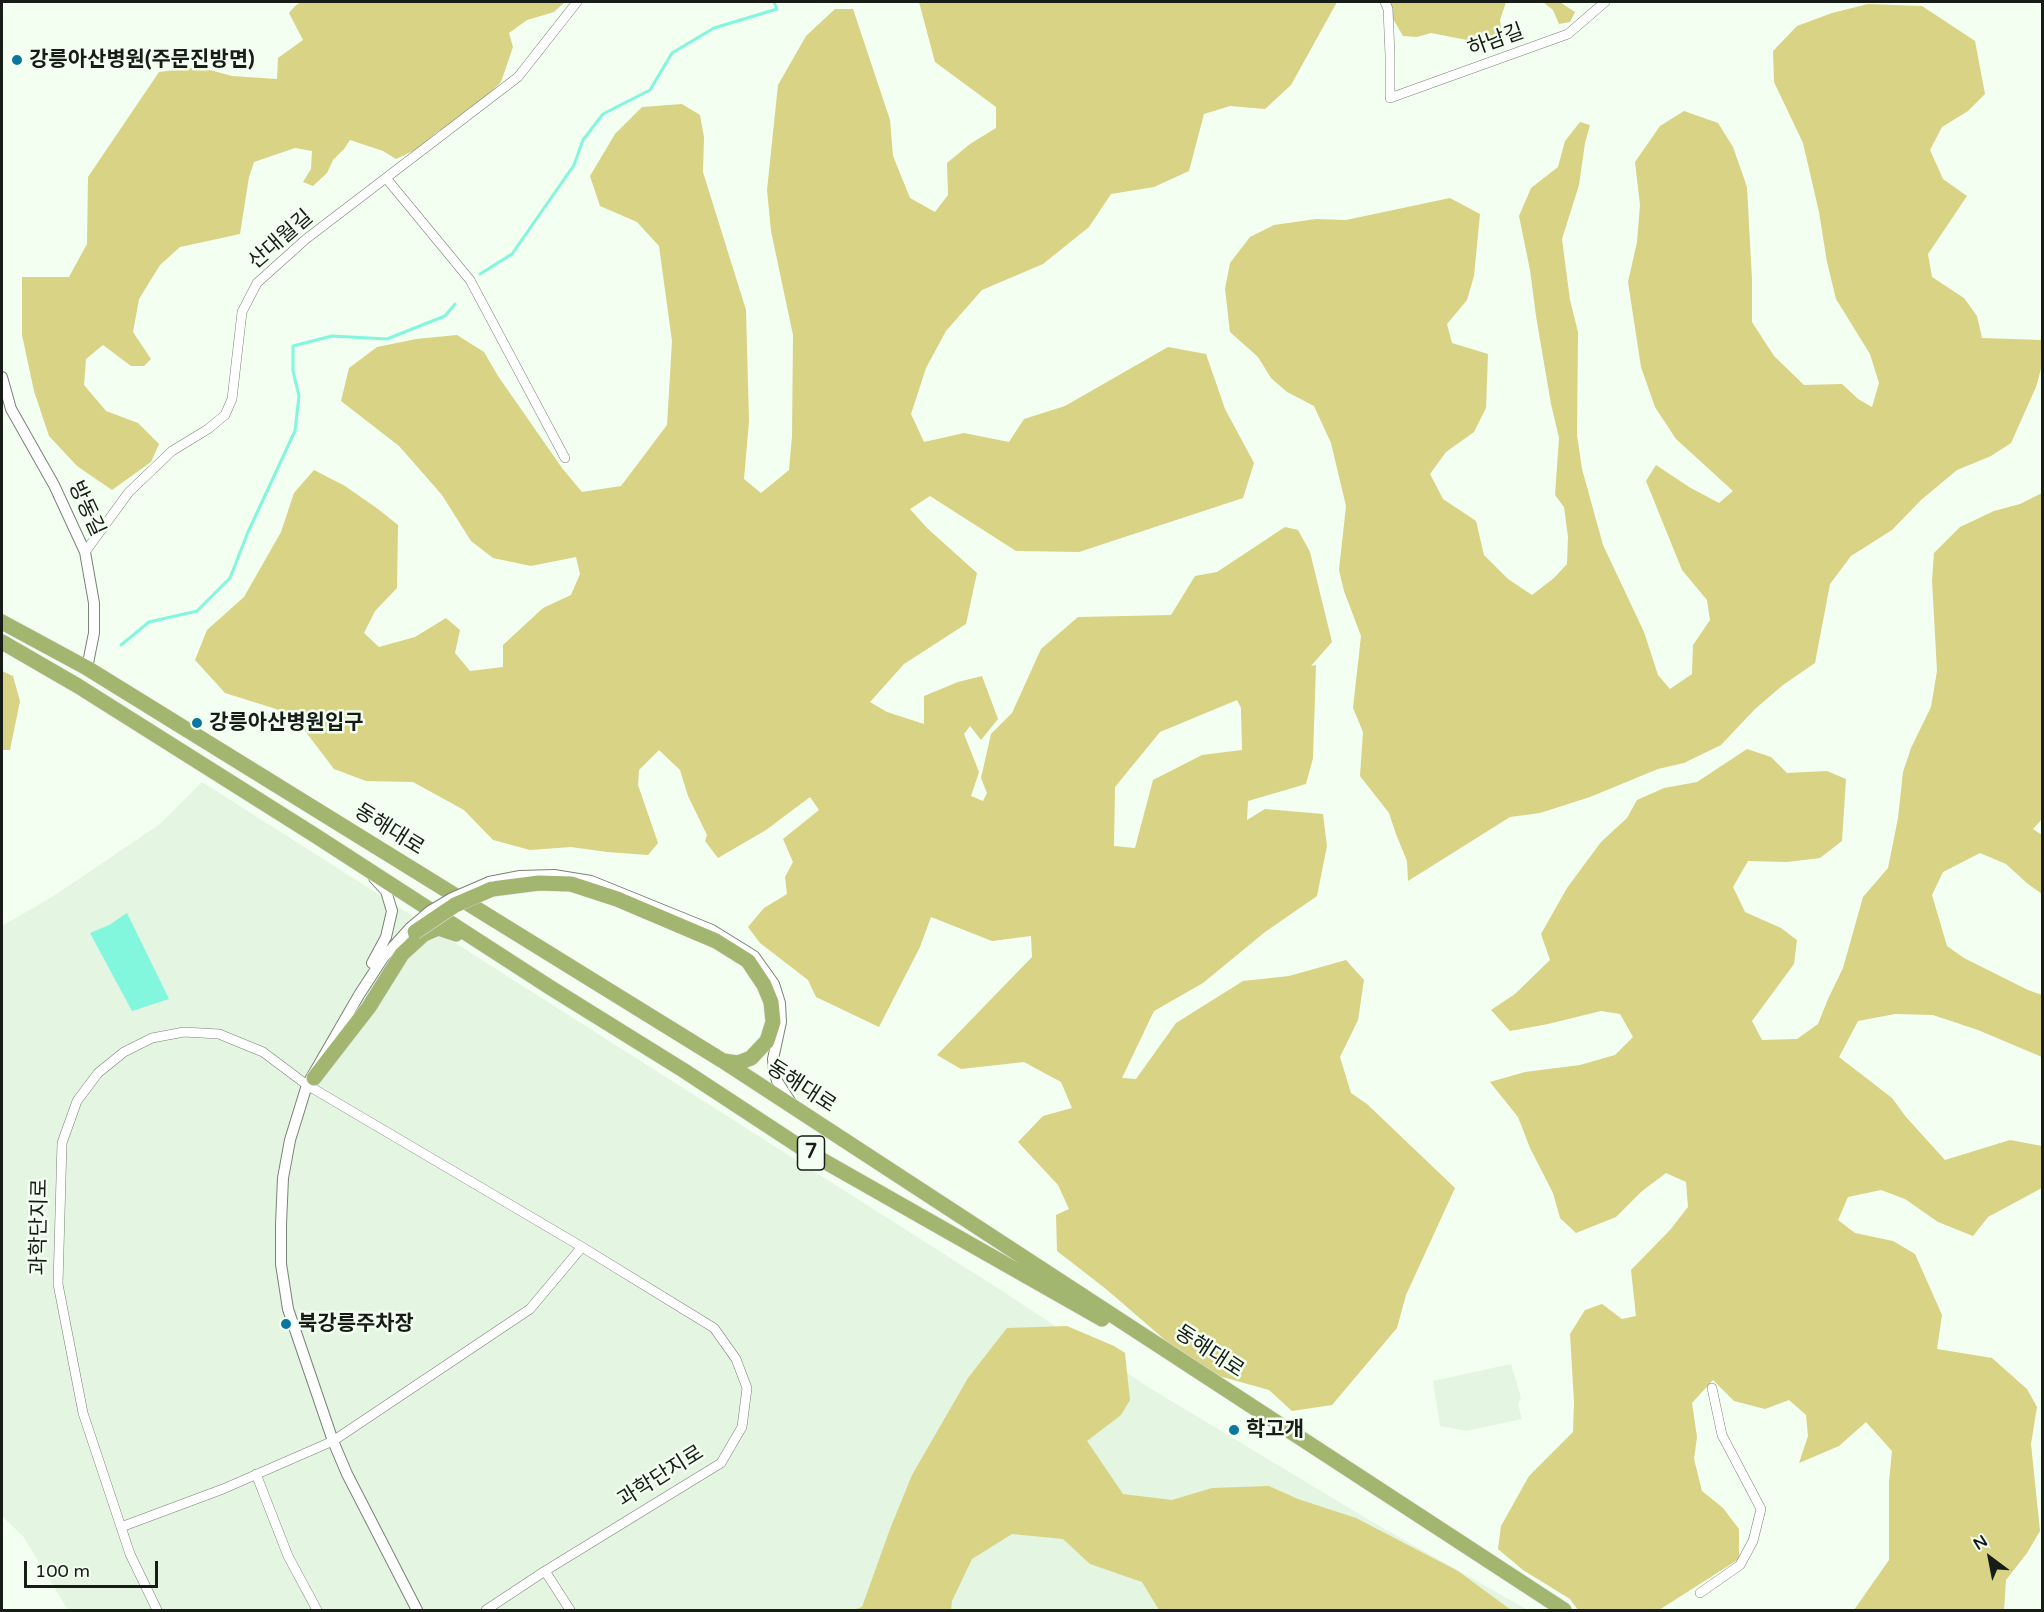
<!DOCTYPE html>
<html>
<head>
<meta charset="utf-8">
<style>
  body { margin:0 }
  #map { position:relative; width:2044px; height:1612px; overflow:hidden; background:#f3fff1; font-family:"Varela Round",sans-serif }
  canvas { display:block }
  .frame { position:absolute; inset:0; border:3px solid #181c17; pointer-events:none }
  .north { position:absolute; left:1960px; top:1528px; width:60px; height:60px; -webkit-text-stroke:4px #f3fff1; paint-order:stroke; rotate:328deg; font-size:16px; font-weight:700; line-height:24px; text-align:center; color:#181c17 }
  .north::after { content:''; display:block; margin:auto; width:21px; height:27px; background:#181c17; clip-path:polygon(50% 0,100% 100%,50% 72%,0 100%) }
  .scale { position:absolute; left:24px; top:1561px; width:134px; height:27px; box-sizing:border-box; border:3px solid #181c17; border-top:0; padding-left:8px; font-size:18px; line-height:21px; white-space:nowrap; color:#181c17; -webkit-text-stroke:4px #f3fff1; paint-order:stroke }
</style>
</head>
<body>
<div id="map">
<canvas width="2044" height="1612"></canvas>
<div class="frame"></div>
<div class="north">N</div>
<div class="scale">100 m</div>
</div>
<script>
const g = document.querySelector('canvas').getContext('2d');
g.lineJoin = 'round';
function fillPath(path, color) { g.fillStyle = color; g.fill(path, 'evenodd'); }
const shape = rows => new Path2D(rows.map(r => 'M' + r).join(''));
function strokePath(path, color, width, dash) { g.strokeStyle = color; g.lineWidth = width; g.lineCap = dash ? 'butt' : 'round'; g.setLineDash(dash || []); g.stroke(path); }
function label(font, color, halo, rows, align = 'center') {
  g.font = font + ' "Varela Round","Noto Sans KR",sans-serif'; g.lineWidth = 5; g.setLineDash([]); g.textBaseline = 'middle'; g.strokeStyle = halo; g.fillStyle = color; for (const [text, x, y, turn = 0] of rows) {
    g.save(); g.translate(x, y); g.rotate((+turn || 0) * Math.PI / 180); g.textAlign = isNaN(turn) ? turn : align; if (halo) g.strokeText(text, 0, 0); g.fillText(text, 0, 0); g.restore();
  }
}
fillPath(shape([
  [202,782,999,1289,1153,1390,1374,1523,1528,1610,68,1610,23,1536,2,1516,2,926,52,897,160,824],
  [1511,1364,1521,1398,1518,1404,1522,1419,1467,1431,1440,1426,1433,1381]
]), '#e4f5e1');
fillPath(shape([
  [301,2,565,2,554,12,527,20,509,33,513,47,501,82,472,110,437,132,417,149,396,159,383,151,350,140,344,149,333,160,327,173,313,186,303,182,311,169,312,151,295,148,254,162,249,177,240,234,180,247,160,265,139,299,133,332,151,359,144,366,131,366,103,345,86,359,84,385,106,411,138,423,159,444,151,462,112,490,77,466,49,436,34,391,22,335,22,277,69,277,87,244,88,177,159,72,199,67,232,76,277,79,278,58,303,40,289,13,295,6],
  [919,2,1337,2,1291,85,1265,109,1230,106,1204,114,1189,171,1154,187,1111,194,1089,227,1043,264,982,290,946,331,926,368,911,414,924,442,964,433,1009,442,1024,419,1065,406,1168,347,1206,354,1225,409,1254,463,1243,498,1079,552,1016,551,930,496,910,509,927,528,977,573,966,624,904,664,870,702,887,712,924,724,924,696,958,682,982,676,998,719,981,740,970,726,964,734,979,772,971,796,983,801,987,793,981,778,991,734,1012,713,1041,649,1078,617,1171,615,1195,576,1217,572,1285,527,1298,530,1310,552,1332,642,1311,666,1316,665,1313,758,1306,784,1248,801,1247,820,1265,809,1323,814,1327,846,1317,896,1265,932,1203,983,1154,1011,1122,1078,1136,1079,1176,1023,1243,981,1289,976,1346,960,1364,980,1358,1020,1340,1057,1351,1093,1367,1104,1455,1188,1406,1295,1397,1328,1332,1405,1292,1411,1269,1390,1201,1371,1106,1289,1057,1251,1056,1215,1069,1209,1058,1185,1018,1142,1043,1116,1072,1108,1061,1082,1024,1062,961,1069,937,1055,1032,957,1031,936,992,941,931,917,920,947,879,1027,816,997,808,980,760,943,748,927,764,908,787,894,785,877,793,862,783,839,819,810,810,797,766,830,718,858,705,841,707,835,688,796,680,770,659,750,639,770,638,785,658,843,648,855,607,852,571,847,530,850,493,840,464,810,413,782,366,781,334,769,299,723,276,709,225,693,195,660,207,630,244,597,281,532,294,493,314,470,345,486,378,509,398,525,397,588,375,611,364,633,379,647,415,637,446,618,460,630,455,653,470,671,503,667,503,645,543,608,571,595,580,574,576,557,531,566,493,558,471,541,442,495,399,446,341,401,349,368,377,347,416,339,457,335,484,352,498,376,562,468,582,492,621,486,667,425,672,341,659,246,637,222,600,206,590,176,615,134,642,107,682,104,700,115,704,137,703,172,746,310,749,421,744,479,761,493,789,470,792,436,793,335,771,231,767,190,778,85,806,36,835,9,853,9,890,120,893,156,910,198,935,212,948,195,947,163,970,144,996,128,996,107,935,62],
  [1237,700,1241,708,1242,750,1202,755,1153,780,1135,848,1114,846,1115,787,1160,732],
  [1390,2,1506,2,1500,20,1502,36,1467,40,1431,33,1417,37,1403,36,1392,17],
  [1543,2,1560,2,1575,12,1570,22,1559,24,1553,10],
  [1868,4,1922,6,1975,41,1985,94,1968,111,1942,127,1930,150,1943,179,1967,196,1928,254,1932,277,1964,298,1977,316,1982,338,2042,340,2042,365,2036,387,2011,443,1991,456,1957,470,1921,500,1892,530,1851,556,1830,584,1815,663,1783,685,1755,709,1721,745,1684,763,1658,769,1590,797,1540,813,1510,817,1408,881,1407,861,1396,834,1389,813,1360,776,1363,732,1353,708,1361,636,1344,591,1339,570,1346,506,1331,443,1314,406,1287,392,1271,378,1258,357,1230,332,1225,289,1230,263,1250,237,1274,225,1316,219,1346,220,1450,198,1480,214,1474,276,1467,300,1447,324,1452,343,1488,354,1486,408,1474,432,1446,452,1430,474,1443,499,1476,521,1484,555,1508,579,1532,595,1554,578,1567,564,1568,537,1564,507,1555,495,1559,438,1551,404,1536,316,1530,270,1519,216,1531,188,1558,167,1565,141,1580,122,1590,125,1585,143,1579,185,1562,239,1570,300,1578,332,1577,435,1582,469,1603,545,1644,632,1658,675,1670,689,1692,674,1693,645,1710,620,1707,600,1682,570,1646,481,1656,465,1689,487,1719,503,1733,491,1676,439,1655,407,1641,367,1628,282,1637,242,1640,205,1635,162,1660,126,1684,111,1718,123,1733,147,1747,187,1752,280,1752,322,1774,356,1804,385,1842,384,1858,399,1872,407,1879,383,1870,354,1836,299,1827,262,1819,212,1803,143,1774,82,1773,51,1797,26,1832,13],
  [2042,493,2042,819,2033,829,2042,835,2042,894,2028,884,2006,864,1980,853,1943,872,1932,895,1947,946,1964,958,2028,990,2042,995,2042,1057,1978,1030,1933,1015,1895,1014,1858,1021,1839,1057,1892,1098,1906,1117,1945,1160,2010,1140,2042,1146,2042,1188,1988,1217,1973,1236,1938,1222,1905,1199,1881,1190,1848,1197,1838,1220,1855,1233,1893,1241,1915,1254,1942,1315,1937,1349,1992,1358,2027,1389,2037,1407,2031,1444,2040,1531,2027,1553,2006,1580,2004,1610,1854,1610,1889,1560,1889,1482,1892,1451,1866,1422,1839,1446,1799,1463,1808,1436,1806,1415,1789,1400,1765,1409,1734,1401,1713,1380,1692,1403,1697,1437,1694,1459,1702,1491,1723,1508,1739,1529,1739,1559,1659,1610,1578,1610,1570,1599,1523,1570,1498,1549,1501,1526,1529,1476,1573,1432,1574,1402,1570,1334,1585,1310,1602,1304,1622,1319,1636,1316,1631,1270,1670,1230,1688,1207,1686,1182,1666,1173,1642,1191,1616,1217,1576,1233,1560,1218,1553,1193,1530,1148,1518,1117,1490,1082,1525,1072,1580,1065,1615,1055,1633,1037,1620,1014,1601,1011,1548,1024,1510,1031,1491,1010,1515,994,1550,960,1541,934,1567,888,1601,842,1627,818,1637,800,1664,788,1697,782,1747,749,1771,757,1787,773,1827,771,1846,779,1842,841,1820,858,1787,862,1748,861,1733,887,1745,912,1781,928,1797,940,1794,964,1752,1021,1762,1040,1797,1039,1818,1024,1828,999,1843,968,1863,897,1888,868,1898,818,1903,772,1911,748,1931,707,1937,671,1932,581,1934,553,1960,527,1994,511,2020,504],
  [2,671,13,676,20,701,10,750,2,750],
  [1067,1326,1114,1346,1125,1353,1130,1400,1121,1415,1087,1441,1123,1494,1172,1500,1212,1488,1269,1486,1298,1499,1356,1518,1458,1571,1511,1610,1159,1610,1142,1582,1090,1564,1063,1539,1012,1534,972,1559,952,1601,951,1610,853,1610,862,1607,890,1529,912,1475,968,1378,1007,1328]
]), '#d9d385');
fillPath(shape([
  [127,913,169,999,132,1011,90,933,109,925]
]), '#83f6de');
strokePath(shape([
  [480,274,512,254,574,165,583,140,603,114,650,90,672,53,714,28,777,9,774,2],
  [121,645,149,622,197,611,230,578,248,532,295,431,299,396,293,371,293,346,332,336,387,339,445,316,455,304]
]), '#83f6de', 3);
const minor = shape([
  [1385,2,1388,9,1390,55,1390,98,1568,34,1605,2],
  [386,178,470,280,565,458],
  [85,552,129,492,172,451,208,429,225,415,232,399,242,312,257,283,306,239,518,77,577,2],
  [256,1474,288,1556,317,1610],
  [121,1527,223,1489,333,1441,530,1309,582,1247],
  [545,1571,570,1610],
  [1700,1593,1740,1565,1753,1541,1761,1509,1722,1435,1712,1388],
  [157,1610,130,1554,83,1413,58,1284,62,1143,77,1101,98,1073,124,1052,152,1038,184,1032,219,1034,263,1052,307,1085,582,1247,714,1328,736,1359,747,1388,742,1427,721,1463,545,1571,486,1610]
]);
const tertiary = shape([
  [2,377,11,409,54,485,85,552,94,603,94,633,87,668],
  [489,882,520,876,554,875,591,881,712,930,754,956,774,984,780,1003,781,1022,773,1059,774,1070,777,1081,790,1101],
  [410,928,383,958,359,995,307,1085,290,1140,283,1178,281,1224,281,1264,288,1309,333,1441,347,1474,417,1610],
  [372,963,386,937,392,911,386,891,374,878]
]);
const trunk = shape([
  [2,622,87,668,723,1061,1564,1610],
  [2,642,78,686,316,836,551,988,683,1070,808,1152,1102,1319],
  [492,889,539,883,571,884,617,899,716,941,748,961,764,985,771,1002,773,1022,767,1041,751,1058,738,1063,723,1061],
  [314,1078,369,1007,402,954,424,934,438,928,456,934]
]);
strokePath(minor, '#798377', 10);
strokePath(tertiary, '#798377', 12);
strokePath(trunk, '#dfdfdf', 16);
strokePath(minor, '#fff', 9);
strokePath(tertiary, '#fff', 10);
strokePath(trunk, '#a2b66f', 15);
const tertiaryBridge = shape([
  [410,928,430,911,452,898,489,882]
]);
const trunkBridge = shape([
  [415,932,455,905,492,889]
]);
strokePath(tertiaryBridge, '#798377', 12, []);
strokePath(trunkBridge, '#dfdfdf', 16, []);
strokePath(tertiaryBridge, '#fff', 10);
strokePath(trunkBridge, '#a2b66f', 15);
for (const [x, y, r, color] of [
  [17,60,6,"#0b77a1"],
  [197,723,6,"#0b77a1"],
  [286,1324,6,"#0b77a1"],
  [1234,1430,6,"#0b77a1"]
]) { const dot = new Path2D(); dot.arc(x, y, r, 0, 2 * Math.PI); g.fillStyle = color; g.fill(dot); strokePath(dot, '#f3fff1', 2); }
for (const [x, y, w] of [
  [811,1153,27]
]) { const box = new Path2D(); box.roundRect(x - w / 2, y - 17, w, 34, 4.5); g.fillStyle = '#f3fff1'; g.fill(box); strokePath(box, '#181c17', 1.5); }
label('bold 20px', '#181c17', null, [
  ["7",811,1153]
]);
label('21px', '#181c17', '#f3fff1', [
  ["하남길",1496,41,-20],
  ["산대월길",281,240,-41],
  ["방동길",86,509,65],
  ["동해대로",389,830,32],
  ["동해대로",801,1087,33],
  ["과학단지로",40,1227,-89],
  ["동해대로",1209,1352,33],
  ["과학단지로",661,1477,-32]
]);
label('bold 21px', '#181c17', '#f3fff1', [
  ["강릉아산병원(주문진방면)",29,60],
  ["강릉아산병원입구",209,723],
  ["북강릉주차장",298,1324],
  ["학고개",1246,1430]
], 'left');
</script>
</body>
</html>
